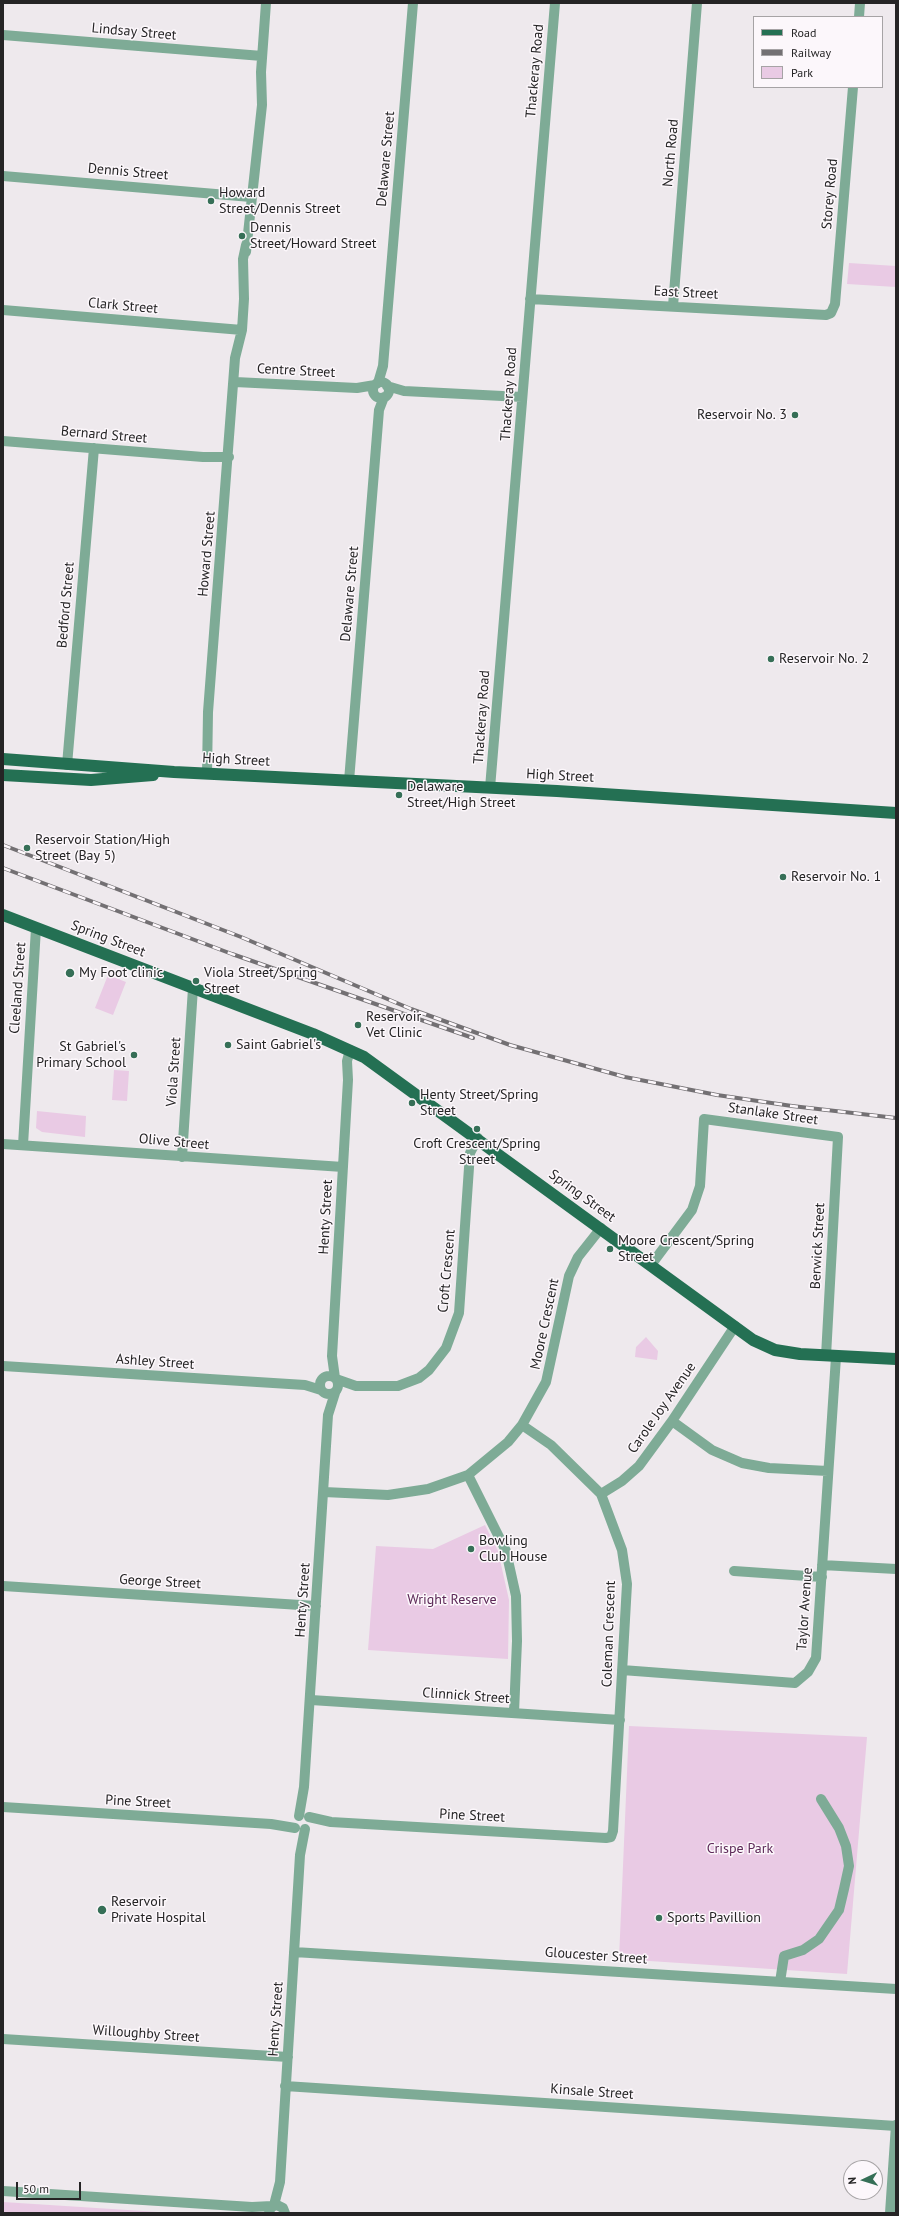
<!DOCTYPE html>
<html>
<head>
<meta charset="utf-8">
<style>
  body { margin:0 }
  #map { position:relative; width:899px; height:2216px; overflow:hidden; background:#eee9ed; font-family:"PT Sans",sans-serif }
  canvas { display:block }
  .frame { position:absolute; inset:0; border:4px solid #252425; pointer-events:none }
  .legend { position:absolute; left:753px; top:16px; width:130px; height:72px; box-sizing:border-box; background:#fcf7fb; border:1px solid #a6a3a5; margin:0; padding:5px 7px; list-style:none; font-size:12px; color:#252425 }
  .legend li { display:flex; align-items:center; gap:8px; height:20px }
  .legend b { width:20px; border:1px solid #a6a3a5 }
  .north { position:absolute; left:843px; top:2160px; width:40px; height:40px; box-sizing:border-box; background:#fcf7fb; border:1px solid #a6a3a5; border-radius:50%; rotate:266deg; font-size:11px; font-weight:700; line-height:16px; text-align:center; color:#252425 }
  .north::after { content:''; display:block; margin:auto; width:14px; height:18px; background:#366f57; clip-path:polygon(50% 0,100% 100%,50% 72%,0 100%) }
  .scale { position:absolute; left:16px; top:2182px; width:65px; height:18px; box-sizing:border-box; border:2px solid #252425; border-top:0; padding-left:5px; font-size:12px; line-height:14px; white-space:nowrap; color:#252425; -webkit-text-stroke:3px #fcf7fb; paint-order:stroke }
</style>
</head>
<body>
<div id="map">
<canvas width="899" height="2216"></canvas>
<div class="frame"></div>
<ul class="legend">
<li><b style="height:5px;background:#247053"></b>Road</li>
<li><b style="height:5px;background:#737073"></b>Railway</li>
<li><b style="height:11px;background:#e9cae4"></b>Park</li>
</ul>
<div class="north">N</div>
<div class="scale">50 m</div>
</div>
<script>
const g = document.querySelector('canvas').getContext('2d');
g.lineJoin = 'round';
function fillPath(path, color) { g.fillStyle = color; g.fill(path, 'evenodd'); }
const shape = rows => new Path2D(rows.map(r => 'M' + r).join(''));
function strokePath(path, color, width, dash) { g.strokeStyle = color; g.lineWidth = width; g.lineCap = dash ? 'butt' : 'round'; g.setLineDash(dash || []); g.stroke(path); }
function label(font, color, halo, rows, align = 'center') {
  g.font = font + ' "PT Sans",sans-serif'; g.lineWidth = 3; g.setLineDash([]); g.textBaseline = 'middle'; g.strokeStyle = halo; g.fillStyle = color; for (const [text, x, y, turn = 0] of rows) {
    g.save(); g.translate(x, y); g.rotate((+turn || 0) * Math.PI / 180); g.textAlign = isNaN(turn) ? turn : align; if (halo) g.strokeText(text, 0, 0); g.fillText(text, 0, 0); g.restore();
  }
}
fillPath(shape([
  [849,263,896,266,896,287,847,284],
  [108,975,126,982,113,1015,95,1008],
  [114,1070,129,1071,127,1101,112,1100],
  [37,1111,86,1116,85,1137,42,1132,36,1128],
  [646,1337,658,1351,657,1360,635,1357,636,1347],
  [485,1525,498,1551,509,1600,508,1659,368,1650,376,1546,433,1549],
  [629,1726,867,1737,847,1974,619,1959],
  [3,2202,174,2213,3,2213]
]), '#e9cae4');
strokePath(shape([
  [859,17,860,3],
  [3,35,262,56],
  [3,176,251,197],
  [246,252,262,105,261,72,266,3],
  [530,299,826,315,831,313,835,304,853,87],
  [673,306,697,3],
  [3,310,242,330],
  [235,382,357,388,375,385],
  '373 390a8 8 0 1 1 16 0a8 8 0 1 1-16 0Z',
  [378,383,383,366,413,3],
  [387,386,404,391,522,397],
  [3,441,203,457,229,457],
  [67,765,94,448],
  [207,774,208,712,235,358,242,330,244,299,243,259,246,245],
  [349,781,379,410,384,397],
  [490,788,555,3],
  [3,1144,343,1167],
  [23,1145,36,928],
  [182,1157,193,988],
  [651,1265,692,1210,700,1186,704,1119,838,1137,826,1356],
  [3,1366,305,1385,321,1390],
  '320 1385a9 9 0 1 1 18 0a9 9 0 1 1-18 0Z',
  [335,1378,332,1356,348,1080,347,1061,350,1050],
  [336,1379,356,1386,398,1386,419,1378,429,1370,446,1348,459,1313,470,1153,478,1138],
  [672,1421,712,1450,742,1463,769,1468,828,1471],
  [468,1475,506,1551,516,1596,517,1641,514,1713],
  [324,1492,388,1495,428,1489,468,1475,508,1442,522,1425,546,1382,569,1276,578,1257,601,1228],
  [601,1494,622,1481,639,1466,672,1421,735,1326],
  [822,1565,896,1569],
  [734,1571,822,1577],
  [3,1586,316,1606],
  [622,1670,795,1683,808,1672,816,1658,836,1357],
  [311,1700,620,1720],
  [3,1807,271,1824,295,1828],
  [299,1816,304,1787,328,1415,335,1393],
  [309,1817,331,1822,606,1838,611,1837,613,1831,627,1584,622,1550,601,1494,551,1445,522,1425],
  [294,1952,896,1989],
  [780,1982,784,1956,803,1950,819,1939,839,1910,844,1889,849,1866,846,1846,839,1828,821,1799],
  [3,2039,288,2057],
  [285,2086,896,2126],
  [3,2191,252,2207,272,2206],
  [274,2205,280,2182,300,1855,305,1829],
  [269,2213,271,2207,277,2205,283,2208,285,2213],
  [890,2213,896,2125]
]), '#7eab96', 10);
strokePath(shape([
  [3,759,174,772,557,791,896,813],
  [3,775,91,780,153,775],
  [3,915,313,1034,364,1057,753,1340,775,1350,800,1354,896,1359]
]), '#247053', 12);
const rail = shape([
  [3,845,241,937,411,1009,510,1045,625,1077,717,1095,792,1106,896,1118],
  [3,868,232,954,473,1038]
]);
strokePath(rail, '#737073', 4);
strokePath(rail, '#fcf7fb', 2.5, [8]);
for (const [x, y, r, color] of [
  [211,201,4,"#366f57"],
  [242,236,4,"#366f57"],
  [795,415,4,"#366f57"],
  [771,659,4,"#366f57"],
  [399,795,4,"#366f57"],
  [27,848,4,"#366f57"],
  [783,877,4,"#366f57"],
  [70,973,5,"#366f57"],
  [196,981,4,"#366f57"],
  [358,1025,4,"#366f57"],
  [228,1045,4,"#366f57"],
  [134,1055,4,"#366f57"],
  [412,1103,4,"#366f57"],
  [477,1129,4,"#366f57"],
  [610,1249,4,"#366f57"],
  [471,1549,4,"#366f57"],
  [102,1910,5,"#366f57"],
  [659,1918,4,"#366f57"]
]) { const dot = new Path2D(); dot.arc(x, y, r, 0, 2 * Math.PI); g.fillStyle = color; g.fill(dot); strokePath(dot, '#fcf7fb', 1.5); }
label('14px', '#252425', '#fcf7fb', [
  ["Lindsay Street",134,32,5],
  ["Thackeray Road",535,71,-85],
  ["North Road",671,153,-85],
  ["Delaware Street",386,159,-85],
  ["Dennis Street",128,172,5],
  ["Storey Road",830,194,-85],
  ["East Street",686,293,3],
  ["Clark Street",123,306,5],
  ["Centre Street",296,371,3],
  ["Thackeray Road",509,394,-86],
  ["Bernard Street",104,435,5],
  ["Howard Street",207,554,-85],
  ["Delaware Street",350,594,-85],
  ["Bedford Street",66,605,-85],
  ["Thackeray Road",482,717,-86],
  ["High Street",236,760,3],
  ["High Street",560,776,3],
  ["Spring Street",108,939,21],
  ["Cleeland Street",18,988,-86],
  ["Viola Street",174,1072,-86],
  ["Stanlake Street",773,1114,8],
  ["Olive Street",174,1142,5],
  ["Spring Street",582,1196,36],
  ["Henty Street",326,1217,-87],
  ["Berwick Street",818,1246,-87],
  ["Croft Crescent",447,1271,-85],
  ["Moore Crescent",545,1324,-78],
  ["Ashley Street",155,1362,4],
  ["Carole Joy Avenue",662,1408,-55],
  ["George Street",160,1582,3],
  ["Henty Street",303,1600,-86],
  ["Taylor Avenue",805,1609,-86],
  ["Coleman Crescent",609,1634,-88],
  ["Clinnick Street",466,1696,4],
  ["Pine Street",138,1802,3],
  ["Pine Street",472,1816,3],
  ["Gloucester Street",596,1956,4],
  ["Henty Street",276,2019,-86],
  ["Willoughby Street",146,2034,4],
  ["Kinsale Street",592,2092,4]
]);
label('14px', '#252425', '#fcf7fb', [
  ["Howard",219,193],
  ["Street/Dennis Street",219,209],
  ["Dennis",250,228],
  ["Street/Howard Street",250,244],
  ["Reservoir No. 3",787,415,"right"],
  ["Reservoir No. 2",779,659],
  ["Delaware",407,787],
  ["Street/High Street",407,803],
  ["Reservoir Station/High",35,840],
  ["Street (Bay 5)",35,856],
  ["Reservoir No. 1",791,877],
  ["My Foot clinic",79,973],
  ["Viola Street/Spring",204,973],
  ["Street",204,989],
  ["Reservoir",366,1017],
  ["Vet Clinic",366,1033],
  ["Saint Gabriel's",236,1045],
  ["St Gabriel's",126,1047,"right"],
  ["Primary School",126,1063,"right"],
  ["Henty Street/Spring",420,1095],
  ["Street",420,1111],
  ["Croft Crescent/Spring",477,1144,"center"],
  ["Street",477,1160,"center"],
  ["Moore Crescent/Spring",618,1241],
  ["Street",618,1257],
  ["Bowling",479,1541],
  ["Club House",479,1557],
  ["Reservoir",111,1902],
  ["Private Hospital",111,1918],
  ["Sports Pavillion",667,1918]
], 'left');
label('14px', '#5d2958', '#fcf7fb', [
  ["Wright Reserve",452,1600],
  ["Crispe Park",740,1849]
]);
</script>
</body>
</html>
